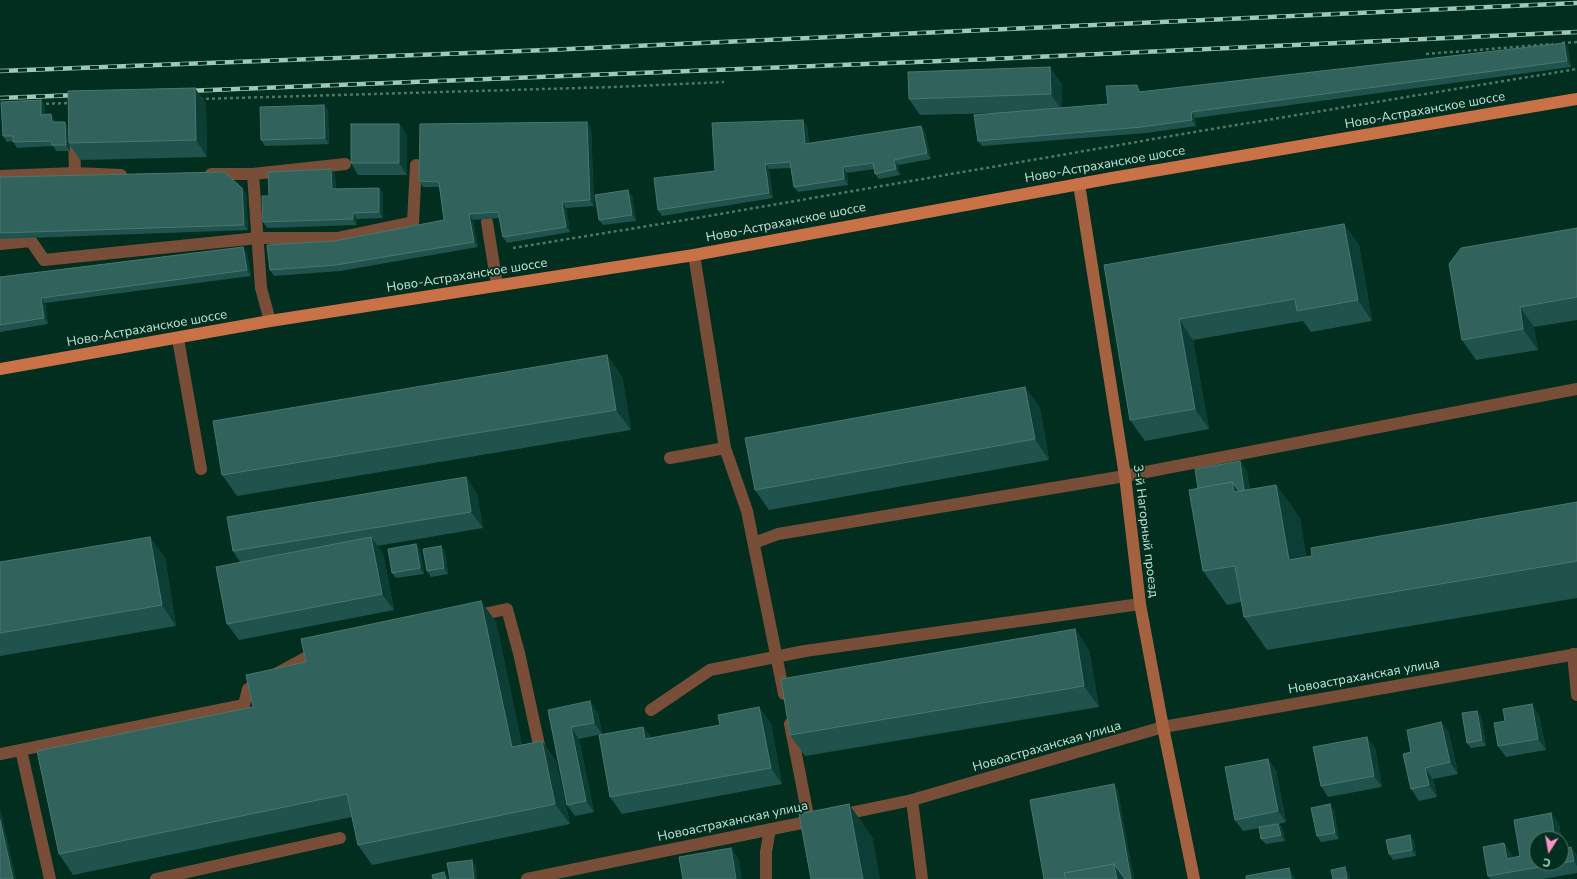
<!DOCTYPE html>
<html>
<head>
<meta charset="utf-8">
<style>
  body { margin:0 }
  #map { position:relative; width:1577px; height:879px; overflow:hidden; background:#022e20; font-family:"Nunito Sans",sans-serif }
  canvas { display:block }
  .north { position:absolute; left:1529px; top:831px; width:40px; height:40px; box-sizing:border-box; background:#022e20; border:1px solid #4e7869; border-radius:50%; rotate:191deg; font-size:11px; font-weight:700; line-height:16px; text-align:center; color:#c1e6d6 }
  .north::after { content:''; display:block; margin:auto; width:14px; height:18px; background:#f990ca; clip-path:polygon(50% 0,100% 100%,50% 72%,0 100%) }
</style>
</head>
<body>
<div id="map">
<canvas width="1577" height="879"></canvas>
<div class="north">С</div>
</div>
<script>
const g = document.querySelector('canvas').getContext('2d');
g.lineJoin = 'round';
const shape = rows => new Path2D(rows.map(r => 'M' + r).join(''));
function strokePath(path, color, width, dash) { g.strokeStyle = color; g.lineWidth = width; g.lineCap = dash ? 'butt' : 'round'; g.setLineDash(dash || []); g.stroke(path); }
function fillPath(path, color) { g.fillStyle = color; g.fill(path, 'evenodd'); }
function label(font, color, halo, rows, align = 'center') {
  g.font = font + ' "Nunito Sans",sans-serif'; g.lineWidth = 3.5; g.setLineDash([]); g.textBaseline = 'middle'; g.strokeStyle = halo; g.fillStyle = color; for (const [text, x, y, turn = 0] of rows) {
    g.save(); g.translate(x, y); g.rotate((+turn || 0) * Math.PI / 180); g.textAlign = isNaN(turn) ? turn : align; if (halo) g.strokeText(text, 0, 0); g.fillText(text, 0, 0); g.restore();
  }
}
strokePath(shape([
  [1562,43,1577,42],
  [1426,54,1553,44],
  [200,99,614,87,724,82],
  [40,104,69,103],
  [513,248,691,219,1200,131,1577,69]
]), '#4e7768', 2.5, [3, 3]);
strokePath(shape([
  [74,136,75,173],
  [211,174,253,174,345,164],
  [253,174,261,288,270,321],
  [0,176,75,173,121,175],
  [487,222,497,285],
  [0,244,31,241,44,260,258,238,337,238,413,222,416,165],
  [694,255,725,448,747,511,784,694],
  [178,339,201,469],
  [670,458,725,448],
  [754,543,778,534,1125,476,1577,389],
  [474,616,507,609,519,653,539,745],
  [651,710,710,670,805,651,1140,604],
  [790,724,809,821],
  [21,750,50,879],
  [0,754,244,705,248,689,320,650],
  [912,800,922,879],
  [156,879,340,838]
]), '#784e39', 12);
strokePath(shape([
  [1573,654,1577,695],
  [840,815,912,800,1163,727,1577,654],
  [527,879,816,820],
  [766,879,766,852,770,829]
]), '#784e39', 12);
strokePath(shape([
  [1079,184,1125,476,1140,604,1163,727,1194,879]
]), '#a56241', 12);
strokePath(shape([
  [0,369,270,321,694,255,1112,178,1577,99]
]), '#c97247', 12);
const rail = shape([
  [0,71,547,50,1577,3],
  [186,91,991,59,1577,32],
  [0,98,78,95]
]);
strokePath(rail, '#a1c7b7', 4.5);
strokePath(rail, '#022e20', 3, [9]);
fillPath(shape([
  [1564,43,1568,48,1571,67,1195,118,1196,126,1146,133,982,146,978,141,998,113,920,115,909,99,1062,84,1062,108,1108,104,1141,91,1141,92],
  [195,88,206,104,207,157,80,160,69,144,70,151,56,151,53,146,17,148,13,141,7,142,3,136,41,100,45,106,45,115,55,120,55,122,68,127],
  [324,105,328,110,329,144,265,146,261,140],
  [399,124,407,135,407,175,358,175,351,163],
  [807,126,809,143,921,126,925,132,931,159,898,165,900,175,879,179,875,174,874,169,847,173,848,185,798,192,794,187,791,168,769,169,773,198,662,216,658,210,715,171],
  [591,127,594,206,566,208,570,232,507,243,503,237,499,218,473,220,478,247,340,271,274,276,270,270,335,241,444,220,439,187,423,187,419,181],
  [331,169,335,175,336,189,383,193,383,218,357,219,357,225,267,228,263,222,269,196],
  [0,177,242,188,246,194,248,230,0,239],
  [632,196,636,221,603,225,599,220],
  [1344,224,1359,245,1372,321,1311,332,1303,321,1193,340,1209,429,1145,441,1130,420,1104,265],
  [1577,228,1577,320,1534,327,1538,350,1476,360,1462,340],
  [243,247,247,253,251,276,45,303,48,324,0,332,0,277],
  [622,376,631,430,237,496,222,475],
  [1025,387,1040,408,1049,460,769,510,755,490],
  [1240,461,1247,472,1250,489,1276,485,1300,518,1306,557,1577,502,1577,598,1267,650,1244,617,1241,602,1227,605,1203,571,1198,488],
  [466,477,477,494,483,528,377,546,383,553,394,610,239,640,227,624,240,562,233,551],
  [416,544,420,550,424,574,396,578,392,573],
  [441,546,445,552,448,574,431,577,427,571],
  [165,557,176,626,0,656,0,562],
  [481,601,496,622,522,745,542,741,556,761,570,824,372,865,358,845,352,817,73,875,59,854,253,707,306,662],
  [1075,629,1089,650,1099,707,805,756,790,735],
  [759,707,771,724,782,784,622,814,610,797,643,727,651,738,720,725],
  [548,710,598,713,602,734,579,739,594,812,575,816,567,805],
  [1539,715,1546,750,1506,757,1498,746,1505,721],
  [1481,716,1486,746,1471,748,1467,743],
  [1441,722,1449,733,1458,774,1433,779,1437,797,1419,801,1411,789,1411,752],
  [1375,748,1382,787,1328,797,1321,786],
  [1276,770,1286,822,1279,824,1283,829,1285,841,1266,844,1261,839,1260,828,1243,831,1235,820],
  [1334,810,1339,839,1321,842,1317,836],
  [1551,813,1559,824,1563,848,1577,855,1577,873,1543,879,1490,879,1488,876,1504,843,1512,855,1513,858,1520,856],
  [1410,835,1414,841,1416,856,1393,860,1389,854]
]), '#20534d');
fillPath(shape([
  [1564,43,1568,48,1571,67,1567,61],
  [1050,67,1062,84,1062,111,1051,94],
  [1137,85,1141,91,1143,98,1139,92],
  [195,88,206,104,207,157,196,140],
  [41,100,45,106,45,120,41,115],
  [324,105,328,110,329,144,325,138],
  [1191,112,1195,118,1196,126,1192,120],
  [51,114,55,120,56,128,52,122],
  [803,120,807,126,809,149,805,144],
  [65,122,69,127,70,151,66,145],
  [587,122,591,127,594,206,590,200],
  [399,124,407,135,407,175,399,163],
  [921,126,925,132,931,159,927,153],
  [894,160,898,165,900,175,896,169],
  [765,164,769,169,773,198,769,193],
  [843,167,847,173,848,185,844,179],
  [331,169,335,175,336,195,332,189],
  [242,188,246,194,248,230,244,225],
  [379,188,383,193,383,218,379,212],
  [628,190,632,196,636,221,632,215],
  [562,202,566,208,570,232,566,227],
  [353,213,357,219,357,225,353,219],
  [469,214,473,220,478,247,474,242],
  [1344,224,1359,245,1372,321,1358,300],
  [243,247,247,253,251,276,247,270],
  [41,298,45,303,48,324,44,318],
  [1520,307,1534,327,1538,350,1523,329],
  [1179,319,1193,340,1209,429,1195,409],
  [607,355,622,376,631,430,616,410],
  [1025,387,1040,408,1049,460,1035,439],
  [1240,461,1247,472,1253,504,1245,492],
  [466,477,477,494,483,528,471,512],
  [1232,482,1256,516,1234,492],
  [1276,485,1300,518,1313,593,1289,560],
  [150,537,165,557,176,626,162,605],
  [371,537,383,553,394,610,382,594],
  [416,544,420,550,424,574,420,568],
  [441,546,445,552,448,574,444,568],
  [481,601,496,622,527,768,512,747],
  [1075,629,1089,650,1099,707,1084,686],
  [590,701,598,713,602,734,594,723],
  [1532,704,1539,715,1546,750,1538,739],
  [759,707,771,724,782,784,771,768],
  [1477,711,1481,716,1486,746,1482,740],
  [1441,722,1449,733,1458,774,1450,762],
  [571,727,579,739,594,812,586,801],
  [643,727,654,743,645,739],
  [1367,737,1375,748,1382,787,1374,776],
  [542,741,556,761,570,824,555,804],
  [1268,759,1276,770,1286,822,1278,811],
  [1425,768,1433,779,1437,797,1429,785],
  [1114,784,1118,790,1134,879,1131,879],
  [849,804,873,838,880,879,863,879],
  [1330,804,1334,810,1339,839,1335,833],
  [0,807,16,879,13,879,0,820],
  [1551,813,1559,824,1565,861,1561,855,1561,839,1555,839],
  [1278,824,1283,829,1285,841,1281,835],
  [1410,835,1414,841,1416,856,1412,850],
  [1504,843,1512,855,1515,870,1507,859],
  [1571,847,1577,855,1577,866,1574,861],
  [731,848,739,859,742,879,736,879],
  [472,860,476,866,477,879,474,879],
  [1114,864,1125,879,1117,879],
  [1345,867,1349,873,1350,879,1347,879],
  [1289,868,1296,879,1291,879],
  [444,872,448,878,448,879,446,879]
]), '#0d3e35');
const building = shape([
  [1564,43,1567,61,1191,112,1192,120,1142,127,978,141,974,115,1108,104,1106,86,1137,85,1139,92,1564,43],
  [1050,67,1051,94,909,99,908,72,1050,67],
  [195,88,196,140,69,143,68,91,195,88],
  [41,100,41,115,51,114,52,122,65,122,66,145,52,145,51,141,13,142,13,136,3,136,1,102,41,100],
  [324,105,325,138,261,140,260,107,324,105],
  [803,120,805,144,921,126,927,153,894,160,896,169,875,174,873,163,843,167,844,179,794,187,790,162,765,164,769,193,658,210,654,178,715,171,712,123,803,120],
  [587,122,590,200,562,202,566,227,503,237,498,212,469,214,474,242,336,265,270,270,267,245,335,241,444,220,439,182,419,181,420,124,587,122],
  [351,124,399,124,399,163,351,163,351,124],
  [331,169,332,189,379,188,379,212,353,213,353,219,263,222,262,196,269,196,268,172,331,169],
  [224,172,242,188,244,225,0,233,0,177,224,172],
  [628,190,632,215,599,220,595,195,628,190],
  [1344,224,1358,300,1297,311,1295,299,1179,319,1195,409,1130,420,1104,265,1344,224],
  [1577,228,1577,297,1520,307,1523,329,1462,340,1449,264,1461,248,1577,228],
  [243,247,247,270,41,298,44,318,0,325,0,277,243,247],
  [607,355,616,410,222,475,213,421,607,355],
  [1025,387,1035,439,755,490,745,438,1025,387],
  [1240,461,1244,490,1239,491,1232,482,1198,488,1195,469,1240,461],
  [466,477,471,512,233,551,227,517,466,477],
  [1232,482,1234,492,1276,485,1289,560,1312,556,1311,548,1577,502,1577,561,1244,617,1235,566,1203,571,1189,490,1232,482],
  [150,537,162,605,0,633,0,562,150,537],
  [371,537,382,594,227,624,216,567,371,537],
  [416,544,420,568,392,573,388,549,416,544],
  [441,546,444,568,427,571,423,549,441,546],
  [481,601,512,747,542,741,555,804,358,845,347,794,59,854,37,751,253,707,246,675,306,662,301,639,481,601],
  [1075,629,1084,686,790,735,781,679,1075,629],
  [590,701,594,723,571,727,586,801,567,805,548,710,590,701],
  [1532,704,1538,739,1498,746,1494,723,1505,721,1503,709,1532,704],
  [759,707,771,768,610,797,599,735,643,727,645,739,720,725,718,715,759,707],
  [1477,711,1482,740,1467,743,1462,713,1477,711],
  [1441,722,1450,762,1425,768,1429,785,1411,789,1403,754,1411,752,1407,730,1441,722],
  [1367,737,1374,776,1321,786,1313,747,1367,737],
  [1268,759,1278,811,1235,820,1225,767,1268,759],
  [1114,784,1131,879,1125,879,1114,864,1064,873,1066,879,1044,879,1030,800,1114,784],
  [849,804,863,879,811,879,799,814,849,804],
  [1330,804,1335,833,1317,836,1311,808,1330,804],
  [1551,813,1555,839,1537,839,1537,863,1561,863,1561,849,1571,847,1574,861,1488,876,1483,847,1504,843,1507,859,1520,856,1514,820,1551,813],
  [0,820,13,879,0,879,0,820],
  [1278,824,1281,835,1261,839,1259,827,1278,824],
  [1410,835,1412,850,1389,854,1386,840,1410,835],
  [731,848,736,879,683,879,679,857,731,848],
  [472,860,474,879,450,879,447,863,472,860],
  [1114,864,1117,879,1066,879,1064,873,1114,864],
  [1345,867,1347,879,1333,879,1331,870,1345,867],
  [1289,868,1291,879,1246,879,1246,876,1289,868],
  [444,872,446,879,433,879,432,875,444,872]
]);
fillPath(building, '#31635c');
strokePath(building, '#48776f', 1);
label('13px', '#c1e6d6', '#022e20', [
  ["Ново-Астраханское шоссе",1425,111,-10],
  ["Ново-Астраханское шоссе",1105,165,-10],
  ["Ново-Астраханское шоссе",786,223,-11],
  ["Ново-Астраханское шоссе",467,276,-9],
  ["Ново-Астраханское шоссе",147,329,-10],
  ["3-й Нагорный проезд",1145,531,83],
  ["Новоастраханская улица",1364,677,-10],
  ["Новоастраханская улица",1047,747,-16],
  ["Новоастраханская улица",733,822,-12]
]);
</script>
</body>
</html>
